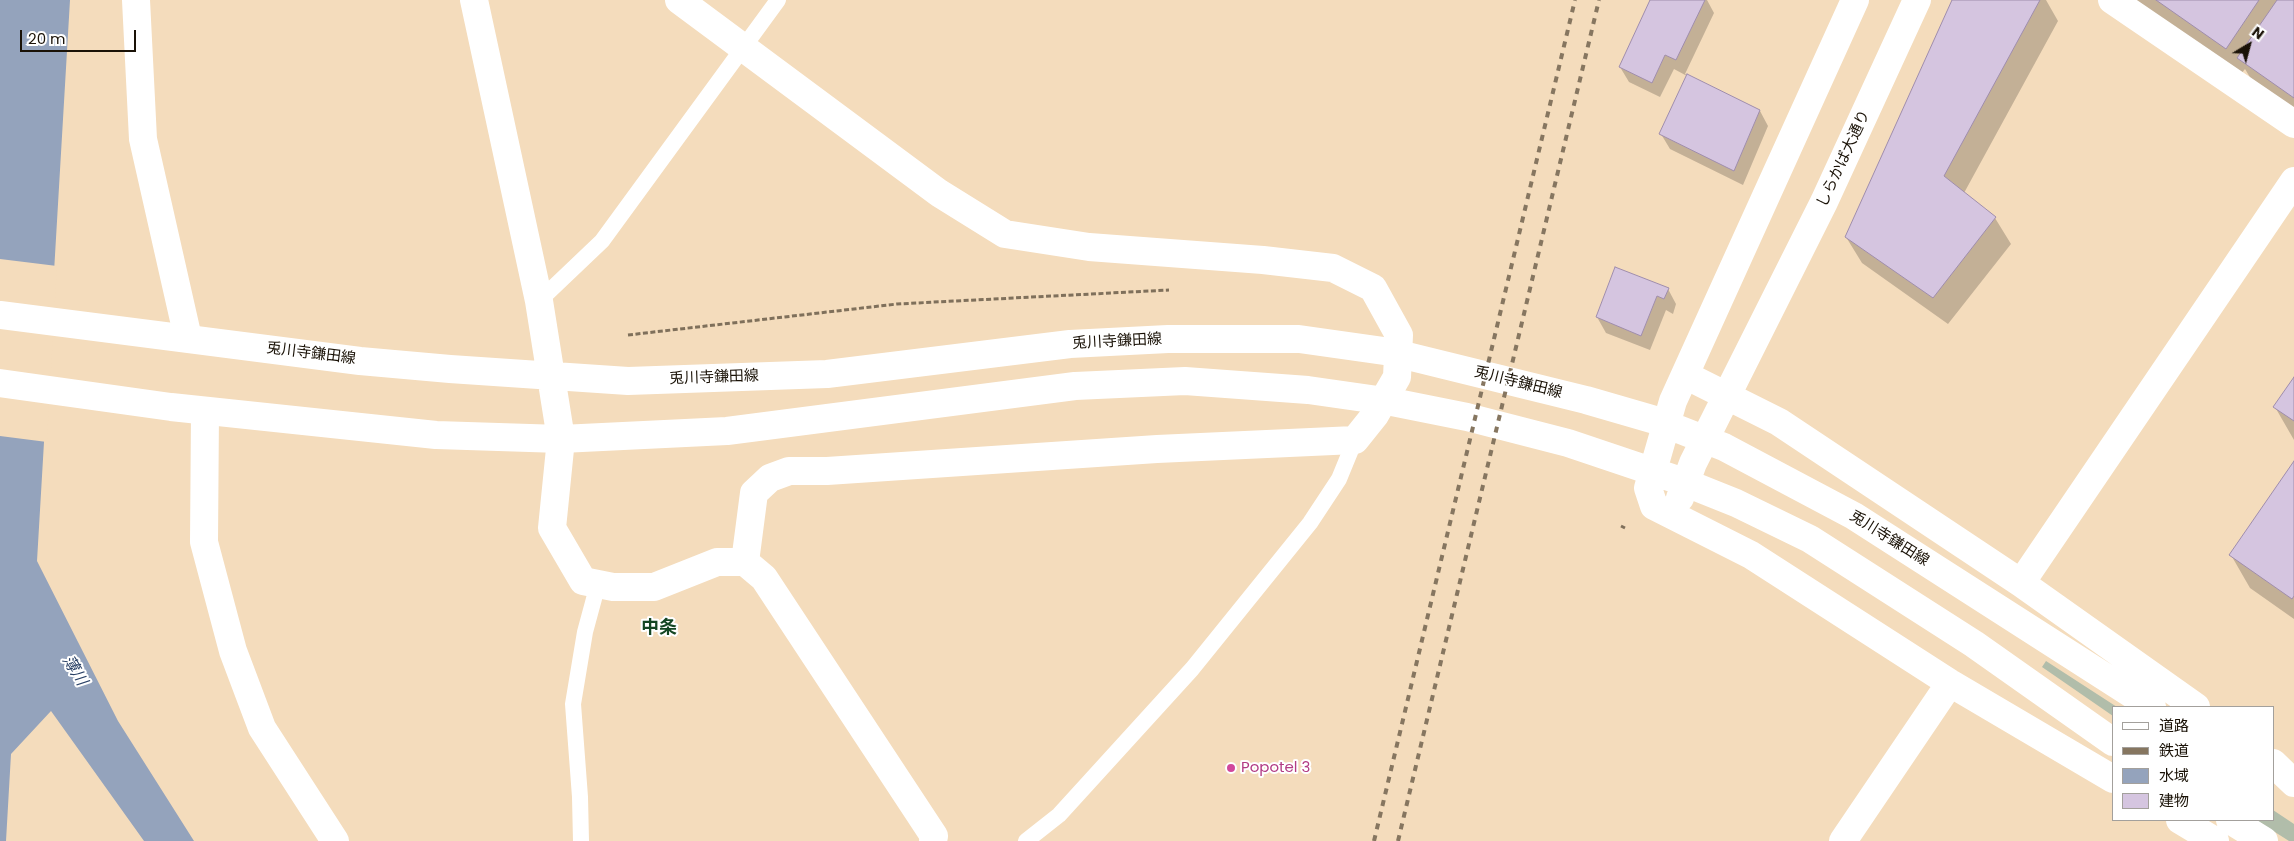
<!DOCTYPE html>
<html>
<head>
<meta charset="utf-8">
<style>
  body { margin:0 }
  #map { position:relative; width:2294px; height:841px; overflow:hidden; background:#f4dcbc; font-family:Poppins,"Noto Sans JP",sans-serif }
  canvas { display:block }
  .legend { position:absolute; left:2112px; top:706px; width:162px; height:115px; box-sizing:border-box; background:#fff; border:1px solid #a3a09c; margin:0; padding:6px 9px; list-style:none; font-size:15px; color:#1a1207 }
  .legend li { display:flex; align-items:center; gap:10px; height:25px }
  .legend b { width:25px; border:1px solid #a3a09c }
  .north { position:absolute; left:2224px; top:20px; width:50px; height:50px; -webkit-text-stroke:4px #fff; paint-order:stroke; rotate:37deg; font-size:14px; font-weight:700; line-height:20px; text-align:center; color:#1a1207 }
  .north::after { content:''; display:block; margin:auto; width:18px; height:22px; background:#1a1207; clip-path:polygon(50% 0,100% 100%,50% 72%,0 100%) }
  .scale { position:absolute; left:20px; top:30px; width:116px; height:22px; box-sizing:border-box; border:2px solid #1a1207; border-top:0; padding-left:6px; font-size:15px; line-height:18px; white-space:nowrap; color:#1a1207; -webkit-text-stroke:4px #fff; paint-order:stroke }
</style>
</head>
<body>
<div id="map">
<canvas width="2294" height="841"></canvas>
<ul class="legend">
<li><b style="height:6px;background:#fff"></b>道路</li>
<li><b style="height:6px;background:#867660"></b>鉄道</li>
<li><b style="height:14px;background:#94a3bc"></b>水域</li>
<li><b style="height:14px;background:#d5c5e0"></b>建物</li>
</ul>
<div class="north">N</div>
<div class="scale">20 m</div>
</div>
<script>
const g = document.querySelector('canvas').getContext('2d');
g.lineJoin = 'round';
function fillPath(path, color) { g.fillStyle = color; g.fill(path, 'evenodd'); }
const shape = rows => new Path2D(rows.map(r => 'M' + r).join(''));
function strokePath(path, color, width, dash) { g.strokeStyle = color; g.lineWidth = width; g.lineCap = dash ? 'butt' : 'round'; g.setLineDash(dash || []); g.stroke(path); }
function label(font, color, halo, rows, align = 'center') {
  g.font = font + ' Poppins,"Noto Sans JP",sans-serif'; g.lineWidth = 4; g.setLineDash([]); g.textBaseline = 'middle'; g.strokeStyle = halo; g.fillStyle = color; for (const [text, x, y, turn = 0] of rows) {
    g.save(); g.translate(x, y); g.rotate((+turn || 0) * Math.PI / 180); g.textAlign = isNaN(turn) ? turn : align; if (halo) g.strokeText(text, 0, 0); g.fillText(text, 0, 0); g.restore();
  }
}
fillPath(shape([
  [2046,661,2117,707,2113,707,2113,716,2042,667],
  [2273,810,2294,824,2294,841,2289,841,2256,820,2273,820]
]), '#b1bdaa');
fillPath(shape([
  [0,0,70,0,37,561,118,721,194,841,144,841,51,711,11,754,6,841,0,841]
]), '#94a3bc');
fillPath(shape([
  [0,259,57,266,47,442,0,436]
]), '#f4dcbc');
fillPath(shape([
  [1651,0,1707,0,1714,13,1685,74,1760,111,1768,126,1743,185,1670,149,1661,134,1687,76,1674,69,1660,97,1629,82,1620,67],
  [1954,0,2046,0,2058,21,1964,193,1995,218,2011,244,1948,324,1862,263,1846,237],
  [2134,0,2294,0,2294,110,2251,79,2245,69,2241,74],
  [1668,289,1676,304,1673,314,1666,310,1650,350,1606,333,1597,317],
  [2294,380,2294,440,2275,407],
  [2294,464,2294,619,2250,588,2231,555]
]), '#0003');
const building = shape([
  [1650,0,1705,0,1676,60,1665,55,1652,83,1619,67,1650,0],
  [1952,0,2040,0,1944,176,1996,217,1933,298,1845,237,1952,0],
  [2156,0,2259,0,2226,49,2156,0],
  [2277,0,2294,0,2294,98,2237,58,2277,0],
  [1687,74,1760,110,1734,171,1659,134,1687,74],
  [1615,267,1669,288,1664,299,1657,296,1641,336,1596,317,1615,267],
  [2294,377,2294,421,2273,407,2294,377],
  [2294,461,2294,596,2292,599,2229,555,2294,461]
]);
fillPath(building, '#d5c5e0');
strokePath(building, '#9f8dac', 1);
strokePath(shape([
  [628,335,897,304,1169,290],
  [1621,526,1625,528]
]), '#7f705b', 3, [5, 2.5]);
strokePath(shape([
  [539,301,602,241,778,0],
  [581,841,580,797,573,704,585,632,598,584],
  [1026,841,1059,815,1192,669,1310,523,1339,479,1355,440]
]), '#fff', 16);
strokePath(shape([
  [136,0,143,139,188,338],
  [679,0,939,193,1005,234,1089,247,1263,260,1333,268,1373,288,1399,335,1397,377,1375,415,1355,440,1157,449,827,471,789,471,770,478,754,493,745,562],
  [2112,0,2294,124],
  [205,411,204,542,233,651,262,728,335,841],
  [561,439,552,528,583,581,613,587,654,587,717,562,745,562,764,578,934,836,933,841]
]), '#fff', 28);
strokePath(shape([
  [474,0,539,301,561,439],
  [1855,0,1673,401,1648,488,1654,506,1751,555,1950,683,2113,779],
  [0,315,360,361,450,369,628,381,827,374,1070,344,1168,339,1299,339,1391,352,1586,400,1655,420,1724,447,1854,516,2152,707],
  [1685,375,1779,422,2021,583,2196,707],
  [0,383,171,407,436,435,561,439,727,431,1075,386,1185,381,1308,390,1392,402,1467,417,1568,443,1681,481,1736,503,1810,539,1974,644,2113,742],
  [1680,498,1693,463,1824,202,1917,0],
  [2021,583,2294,181],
  [2273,763,2294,783],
  [2180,820,2215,841],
  [2230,820,2264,841],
  [1843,841,1950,683]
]), '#fff', 28);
strokePath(shape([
  [1374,841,1575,0],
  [1398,841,1599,0]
]), '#867660', 4, [6, 6]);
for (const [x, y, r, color] of [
  [1231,768,5,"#d1479c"]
]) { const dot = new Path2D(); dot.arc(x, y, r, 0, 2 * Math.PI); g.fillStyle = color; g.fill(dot); strokePath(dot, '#fff', 2); }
label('15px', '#1a1207', '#fff', [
  ["しらかば大通り",1844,159,-65],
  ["兎川寺鎌田線",1117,342,-3],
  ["兎川寺鎌田線",311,354,7],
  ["兎川寺鎌田線",714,378,-2],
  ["兎川寺鎌田線",1518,383,14],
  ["兎川寺鎌田線",1889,539,32]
]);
label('15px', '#b23c85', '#fff', [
  ["Popotel 3",1241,768]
], 'left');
label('italic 16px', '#2a4166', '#fff', [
  ["薄川",74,671,58]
]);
label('bold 18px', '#144623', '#fff', [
  ["中条",659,628]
]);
</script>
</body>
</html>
